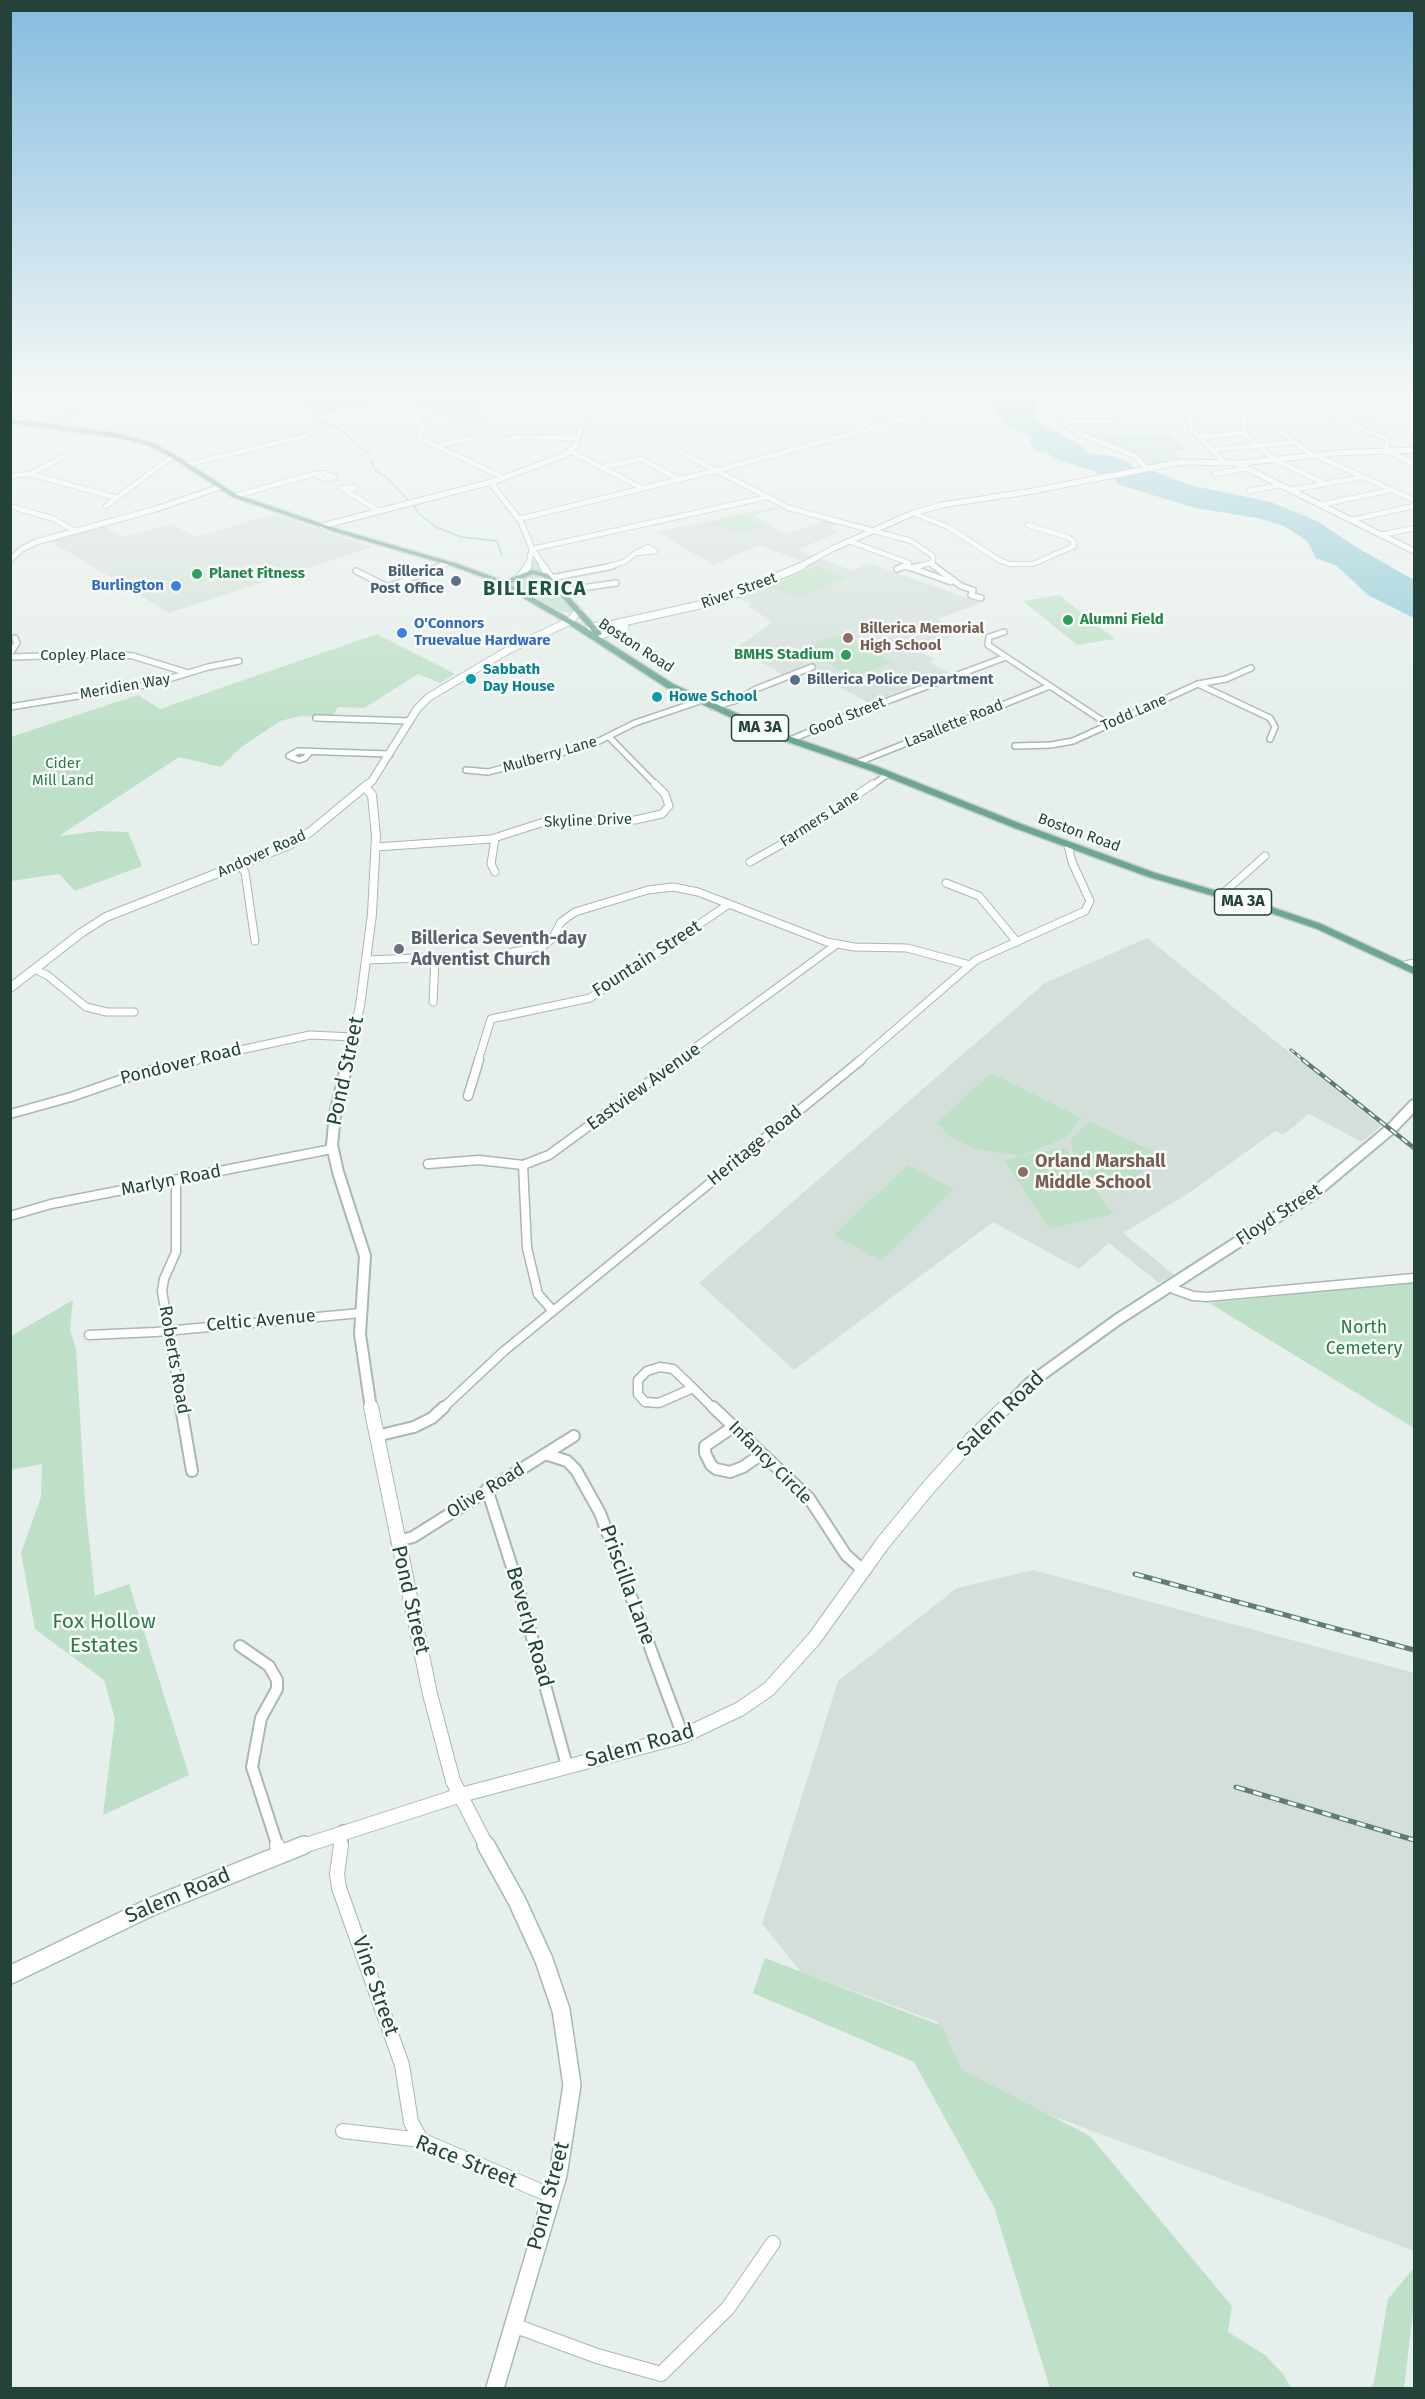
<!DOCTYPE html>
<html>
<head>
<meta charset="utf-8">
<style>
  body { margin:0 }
  #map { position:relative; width:1425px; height:2399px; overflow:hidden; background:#e6efeb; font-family:"Fira Sans",sans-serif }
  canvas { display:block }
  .frame { position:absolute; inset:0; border:12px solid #24423a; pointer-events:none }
</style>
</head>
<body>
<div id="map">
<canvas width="1425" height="2399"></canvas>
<div class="frame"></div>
</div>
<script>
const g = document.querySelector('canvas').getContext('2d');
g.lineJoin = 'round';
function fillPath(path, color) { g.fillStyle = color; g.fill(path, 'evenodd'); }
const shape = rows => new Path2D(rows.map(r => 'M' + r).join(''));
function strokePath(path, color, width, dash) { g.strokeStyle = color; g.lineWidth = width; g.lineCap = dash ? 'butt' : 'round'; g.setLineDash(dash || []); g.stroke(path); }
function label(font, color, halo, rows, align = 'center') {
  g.font = font + ' "Fira Sans",sans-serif'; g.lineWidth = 5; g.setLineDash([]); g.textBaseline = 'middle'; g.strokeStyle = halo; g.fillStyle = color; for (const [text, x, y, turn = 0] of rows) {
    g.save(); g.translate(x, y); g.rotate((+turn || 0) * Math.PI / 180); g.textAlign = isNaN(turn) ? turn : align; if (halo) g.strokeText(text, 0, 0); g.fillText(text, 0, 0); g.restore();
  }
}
fillPath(shape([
  [779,506,784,508,754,515,785,534,827,520,839,523,829,528,839,532,797,550,813,557,804,562,759,545,714,565,657,532],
  [274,514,372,547,169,613,50,541,104,526,123,537,172,524,196,537],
  [821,559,853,571,869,563,981,603,937,619,964,629,920,653,935,659,929,662,950,673,869,703,804,668,784,675,736,648,772,623,754,609,747,608,752,603,733,598],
  [1147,938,1381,1126,1362,1142,1309,1114,1283,1135,1275,1131,1189,1193,1123,1233,1174,1275,1159,1283,1109,1243,1079,1269,993,1222,794,1370,699,1283,1045,983],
  [1033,1570,1414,1673,1414,2251,940,2074,938,2022,801,1972,762,1924,838,1681,957,1588]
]), '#d4dfda');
fillPath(shape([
  [304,393,428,393,408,400,422,406,465,399,478,393,492,393,473,401,482,405,481,426,477,426,460,416,450,418,396,397,314,416],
  [1091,433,1170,436,1187,450,1173,451,1184,461,1148,466,1139,457,1087,435],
  [743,514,764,527,736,532,709,523],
  [534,558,549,580,572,609,571,612,562,612,511,584,529,574],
  [816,566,846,577,801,598,770,587],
  [1059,595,1115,639,1077,645,1023,601],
  [377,634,455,674,440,683,418,674,364,708,338,707,332,717,300,716,280,721,240,748,221,767,179,757,59,836,99,831,128,832,142,866,75,891,59,874,11,881,11,737,138,695,160,709],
  [837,635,849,638,886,658,891,663,855,676,843,672,802,648],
  [991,1073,1081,1118,1065,1138,1020,1156,976,1149,952,1137,937,1123],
  [1089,1121,1154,1152,1155,1157,1122,1193,1092,1178,1073,1153,1071,1140],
  [1065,1147,1113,1214,1049,1229,1004,1160],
  [908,1165,954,1189,881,1261,834,1235],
  [1414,1282,1414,1428,1209,1303],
  [73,1300,70,1330,76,1349,85,1501,95,1596,129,1584,189,1775,103,1815,115,1719,104,1680,35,1629,21,1553,41,1497,42,1464,11,1470,11,1336],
  [765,1958,942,2026,961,2069,1090,2136,1232,2306,1228,2332,1265,2355,1283,2374,1291,2388,1050,2388,994,2207,914,2062,753,1993],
  [1413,2269,1414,2303,1404,2388,1370,2388,1374,2382,1388,2299]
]), '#bfe0c8');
fillPath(shape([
  [307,393,381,393,389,398,330,411,315,403],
  [428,393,478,393,465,399,422,406,407,400],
  [997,393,1035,393,1037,418,1041,424,1079,444,1088,453,1111,456,1128,462,1135,468,1134,469,1150,470,1190,485,1271,502,1317,521,1356,547,1414,580,1414,618,1368,595,1337,566,1316,558,1307,541,1284,526,1258,518,1195,508,1120,485,1114,479,1117,476,1110,473,1096,474,1097,472,1055,459,1047,453,1034,451,1028,435,1008,426,992,408]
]), '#8ec9d4');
strokePath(shape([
  [299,393,313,413,311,416,341,430,354,441],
  [85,403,96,393],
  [56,420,80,410,85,405],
  [356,444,370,455],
  [374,459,372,462,376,471,387,478,408,500],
  [414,505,418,513,436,527,461,537,497,541,502,555]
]), '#8ec9d4', 1.5);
const minorFar5 = shape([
  [1060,393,1063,416,1069,427,1078,433,1135,456,1146,468],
  [1190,393,1199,407,1190,413,1191,429,1225,463],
  [1238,393,1414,421],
  [1060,400,1102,399],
  [1197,408,1276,411,1281,410,1282,400],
  [1340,409,1331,415,1385,438,1388,441,1386,448,1388,451,1414,464],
  [1062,410,1105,410],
  [1245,410,1244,434,1275,460,1326,484],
  [429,412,413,420,424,427,419,435,422,439,502,477],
  [524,418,584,417],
  [15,421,68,406,185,393],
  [1065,421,1113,421],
  [1278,429,1308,452,1414,500],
  [1198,437,1244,433],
  [503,441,520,437,577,438],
  [436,446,472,438],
  [1211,450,1294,442],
  [570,451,642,488],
  [686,455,789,508,911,541,933,556,933,561,930,563],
  [185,465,306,436],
  [604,467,642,459,678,479],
  [325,473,334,477,325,479,314,474,325,473],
  [30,474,117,498],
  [1215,474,1247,468],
  [10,476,30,474,63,457],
  [1291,490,1363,477],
  [348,491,355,487,341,488,379,511],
  [1249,491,1280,485],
  [235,496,314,474],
  [1320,505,1391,490],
  [10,506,54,519,75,531],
  [106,506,173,456],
  [913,513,948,527,999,560,1010,564,1033,564,1074,546,1073,541,1067,537,1028,525],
  [519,519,730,467,927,413],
  [1351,520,1414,506],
  [1381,535,1414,528],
  [849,541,909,563],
  [648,547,655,551,636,553,648,547],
  [532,549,767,497],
  [930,563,936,567],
  [437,567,448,563],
  [607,567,624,562,636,553],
  [901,567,909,567],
  [915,567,930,563]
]);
const minorFar4 = shape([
  [934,566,961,586,973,590,971,595,981,598],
  [912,568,951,582],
  [897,569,904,566,912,568,920,566],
  [356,571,388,587,441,566],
  [551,578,613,566],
  [562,591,616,583],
  [1004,632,989,637,988,645,1109,725],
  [10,654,17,643,15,638],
  [10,657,117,654,133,656,188,673],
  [1198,684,1270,718,1275,727,1270,739],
  [10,707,152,684,208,667,239,661],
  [713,707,737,700,756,689,812,667],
  [316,718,410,721],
  [609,737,657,786],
  [790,740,847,716,1006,657],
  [1015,746,1051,745,1073,741,1198,684,1226,679,1251,668],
  [310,752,305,758,299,760,289,756,298,751,390,754],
  [859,762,1050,686],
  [466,770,488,772,591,745,635,723,700,701],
  [871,786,888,774]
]);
const minorFar3 = shape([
  [495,838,491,864,495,872],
  [376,847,491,839,544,822,635,820,662,814,669,806,665,794,655,784],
  [750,862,789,840,873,784],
  [239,866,245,872,255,941],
  [946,883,979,896,1017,942],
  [1220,896,1265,856],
  [504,954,543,946,552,939,561,922,575,912,648,890,673,887,698,892,827,942,854,947,907,948,970,965],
  [366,960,447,957],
  [1405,965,1414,963],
  [36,970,47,975,86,1007,107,1012,134,1012],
  [433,1002,435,958],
  [189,1061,310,1035,354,1037],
  [478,1061,491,1019,590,998,729,904],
  [677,1061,837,944],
  [859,1061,976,960,1085,911,1090,901,1072,862,1068,845]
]);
const minorFar2 = shape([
  [468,1096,479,1060],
  [10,1114,71,1097,143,1072,196,1060],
  [428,1164,479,1160,523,1165,549,1155,679,1060],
  [523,1165,527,1248,538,1294,553,1311],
  [176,1180,176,1252,164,1279,162,1291,182,1409],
  [10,1216,51,1204,332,1149],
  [1168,1287,1193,1296,1207,1297,1414,1278],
  [89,1335,155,1332,361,1313],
  [660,1367,673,1369,693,1388,659,1403,645,1402,638,1394,638,1380,647,1371,660,1367],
  [693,1388,714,1409],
  [442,1409,504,1351,861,1060]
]);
const minorFar1 = shape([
  [181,1407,192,1471],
  [713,1407,809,1498,846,1555,864,1571],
  [733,1427,705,1446,705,1453,711,1465,716,1469,730,1472,743,1467,762,1454],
  [376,1436,414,1427,432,1418,444,1407],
  [545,1454,567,1461,576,1470,600,1513,683,1736],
  [487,1489,518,1586,567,1766],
  [397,1541,413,1537,574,1436],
  [240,1646,269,1666,277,1680,277,1689,261,1718,252,1767,278,1847],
  [341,1847,343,1831]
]);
const minor = shape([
  [277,1845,280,1854],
  [341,1845,337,1874,339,1888,402,2065,411,2122,421,2140],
  [343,2131,421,2140,552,2196],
  [513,2325,597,2356,661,2374,728,2308,773,2243]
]);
const tertiaryFar4 = shape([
  [1236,463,1414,551],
  [10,560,22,549,36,542,156,509,220,487]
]);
const tertiaryFar3 = shape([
  [347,1061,360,1006,372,914,376,836,372,795,365,787]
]);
const tertiaryFar2 = shape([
  [348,1060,335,1114,332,1145,338,1172,365,1256,360,1334,371,1409]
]);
const tertiaryFar1 = shape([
  [371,1407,430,1694,453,1781,487,1847]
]);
const tertiary = shape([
  [486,1845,517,1901,544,1960,561,2010,572,2085,558,2175,495,2388]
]);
const secondaryFar5 = shape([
  [495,481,493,486,521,522,532,549,544,567],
  [322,526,495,481,565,455,576,445,584,417,595,393],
  [528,567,532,549],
  [799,567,832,549,913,513,942,505,1033,491,1182,462,1242,463,1335,453,1414,450]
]);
const secondaryFar4 = shape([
  [543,566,551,578],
  [521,576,528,566],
  [591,627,610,625,722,600,802,566],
  [595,637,625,627],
  [366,786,372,781,417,709,429,697,510,649,570,621,578,611]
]);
const secondaryFar3 = shape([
  [10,988,81,933,106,917,289,845,310,832,368,784]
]);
const secondaryFar2 = shape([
  [1004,1409,1030,1383,1117,1320,1314,1193,1393,1127,1414,1105]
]);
const secondaryFar1 = shape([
  [300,1847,461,1795,683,1736,740,1709,769,1689,814,1639,883,1543,928,1488,971,1440,1005,1407]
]);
const secondary = shape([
  [10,1975,153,1906,304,1845]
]);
const primary = shape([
  [10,419,114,433,150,442,175,455,237,495,340,530,457,564,504,581,532,570,548,574,601,632,602,634,598,636,673,684,777,732,878,767,1021,824,1155,873,1268,906,1321,924,1414,967,1414,974,1315,928,1262,910,1149,877,1015,828,872,771,771,736,667,688,567,623,496,582,453,566,336,532,233,497,171,457,146,444,114,437,10,423,10,419],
  [533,574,544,577,593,632,509,584,533,574]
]);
strokePath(minorFar5, '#a8b8b2', 6);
strokePath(minorFar4, '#a8b8b2', 8);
strokePath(minorFar3, '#a8b8b2', 9);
strokePath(minorFar2, '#a8b8b2', 11);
strokePath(minorFar1, '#a8b8b2', 14);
strokePath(minor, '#a8b8b2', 16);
strokePath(tertiaryFar4, '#a8b8b2', 7);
strokePath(tertiaryFar3, '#a8b8b2', 10);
strokePath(tertiaryFar2, '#a8b8b2', 14);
strokePath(tertiaryFar1, '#a8b8b2', 16);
strokePath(tertiary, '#a8b8b2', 20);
strokePath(secondaryFar5, '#a4bbb3', 7);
strokePath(secondaryFar4, '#a4bbb3', 9);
strokePath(secondaryFar3, '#a4bbb3', 10);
strokePath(secondaryFar2, '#a4bbb3', 14);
strokePath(secondaryFar1, '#a4bbb3', 16);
strokePath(secondary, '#a4bbb3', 20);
strokePath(primary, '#c2cac8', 3);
strokePath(minorFar5, '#fff', 4.5);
strokePath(minorFar4, '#fff', 5);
strokePath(minorFar3, '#fff', 7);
strokePath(minorFar2, '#fff', 8);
strokePath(minorFar1, '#fff', 10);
strokePath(minor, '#fff', 14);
strokePath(tertiaryFar4, '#fff', 5);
strokePath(tertiaryFar3, '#fff', 8);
strokePath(tertiaryFar2, '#fff', 10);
strokePath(tertiaryFar1, '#fff', 14);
strokePath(tertiary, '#fff', 17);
strokePath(secondaryFar5, '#fff', 5);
strokePath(secondaryFar4, '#fff', 7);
strokePath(secondaryFar3, '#fff', 8);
strokePath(secondaryFar2, '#fff', 10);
strokePath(secondaryFar1, '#fff', 14);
strokePath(secondary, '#fff', 17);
fillPath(primary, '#6aa596');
const railFar2 = shape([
  [1291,1050,1305,1061]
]);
const railFar1 = shape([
  [1303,1060,1414,1148]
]);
const rail = shape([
  [1135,1574,1414,1650],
  [1236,1787,1414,1840]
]);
strokePath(railFar2, '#5f7d75', 3);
strokePath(railFar1, '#5f7d75', 4.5);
strokePath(rail, '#5f7d75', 5);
strokePath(railFar2, '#f7fbf9', 1.5, [4]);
strokePath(railFar1, '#f7fbf9', 2, [7]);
strokePath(rail, '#f7fbf9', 3, [9]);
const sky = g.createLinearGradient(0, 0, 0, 729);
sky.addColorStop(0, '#84bce0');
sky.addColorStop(0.54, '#f4f8f6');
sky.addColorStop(1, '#f4f8f600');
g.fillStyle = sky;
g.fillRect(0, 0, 1425, 729);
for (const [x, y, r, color] of [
  [197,574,6,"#2e9e5b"],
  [456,581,6,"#5c6f8a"],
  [176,586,6,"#3f7fe0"],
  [1068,620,6,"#2e9e5b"],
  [402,633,6,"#3f7fe0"],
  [848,638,6,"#8d6e63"],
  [846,655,6,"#2e9e5b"],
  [471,679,6,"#0f9aa8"],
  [795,680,6,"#5c6f8a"],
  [657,697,6,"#0f9aa8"],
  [399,949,6,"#6b7280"],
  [1023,1172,6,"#8d6e63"]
]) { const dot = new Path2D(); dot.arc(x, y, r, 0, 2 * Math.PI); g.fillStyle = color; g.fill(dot); strokePath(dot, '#f7fbf9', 2); }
label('bold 15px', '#4e5e75', '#f7fbf9', [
  ["Billerica",444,572],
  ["Post Office",444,589],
  ["Billerica Police Department",807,680,"left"]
], 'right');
label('bold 15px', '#27864d', '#f7fbf9', [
  ["Planet Fitness",209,574],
  ["Alumni Field",1080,620],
  ["BMHS Stadium",834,655,"right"]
], 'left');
label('bold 15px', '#366cbe', '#f7fbf9', [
  ["Burlington",164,586],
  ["O'Connors",414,624,"left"],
  ["Truevalue Hardware",414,641,"left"]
], 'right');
label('15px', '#24423a', '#f7fbf9', [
  ["River Street",739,591,-20],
  ["Boston Road",636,646,33],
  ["Copley Place",83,656],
  ["Meridien Way",125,687,-10],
  ["Todd Lane",1134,713,-24],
  ["Good Street",847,717,-22],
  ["Lasallette Road",954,724,-22],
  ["Mulberry Lane",550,755,-16],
  ["Farmers Lane",820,819,-33],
  ["Skyline Drive",588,821,-2],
  ["Boston Road",1079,833,20],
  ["Andover Road",262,854,-24]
]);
label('bold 15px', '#785e54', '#f7fbf9', [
  ["Billerica Memorial",860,629],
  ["High School",860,646]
], 'left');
label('bold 15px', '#0d838f', '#f7fbf9', [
  ["Sabbath",483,670],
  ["Day House",483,687],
  ["Howe School",669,697]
], 'left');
label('15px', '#2d7a4b', '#f7fbf9', [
  ["Cider",63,764],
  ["Mill Land",63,781]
]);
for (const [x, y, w] of [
  [760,728,57],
  [1243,902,57]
]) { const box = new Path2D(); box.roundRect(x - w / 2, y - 13, w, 26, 4.5); g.fillStyle = '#f7fbf9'; g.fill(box); strokePath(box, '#24423a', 1.5); }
label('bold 16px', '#24423a', null, [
  ["MA 3A",760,728],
  ["MA 3A",1243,902]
]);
label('bold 18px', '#5b616d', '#f7fbf9', [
  ["Billerica Seventh-day",411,939],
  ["Adventist Church",411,960]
], 'left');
label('18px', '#24423a', '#f7fbf9', [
  ["Fountain Street",647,959,-33],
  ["Pondover Road",181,1064,-14],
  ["Eastview Avenue",644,1087,-36],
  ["Heritage Road",755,1146,-39],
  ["Marlyn Road",171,1181,-11],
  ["Floyd Street",1279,1215,-33],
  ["Celtic Avenue",261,1321,-5],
  ["Roberts Road",174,1360,80],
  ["Infancy Circle",770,1463,45],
  ["Olive Road",486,1491,-32]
]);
label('bold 18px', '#785e54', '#f7fbf9', [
  ["Orland Marshall",1035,1162],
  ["Middle School",1035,1183]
], 'left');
label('18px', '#2d7a4b', '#f7fbf9', [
  ["North",1364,1328],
  ["Cemetery",1364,1349]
]);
g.letterSpacing = '1.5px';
label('bold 20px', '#1f5548', '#f7fbf9', [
  ["BILLERICA",535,589]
]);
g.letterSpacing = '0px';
label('21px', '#24423a', '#f7fbf9', [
  ["Pond Street",346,1071,-78],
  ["Salem Road",1001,1414,-44],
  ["Priscilla Lane",627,1585,70],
  ["Pond Street",410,1600,77],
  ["Beverly Road",529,1627,74],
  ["Salem Road",640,1746,-16],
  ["Salem Road",178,1896,-23],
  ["Vine Street",375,1986,71],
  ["Race Street",466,2162,22],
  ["Pond Street",549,2196,-75]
]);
label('21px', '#2d7a4b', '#f7fbf9', [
  ["Fox Hollow",104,1622],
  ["Estates",104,1646]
]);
</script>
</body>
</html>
